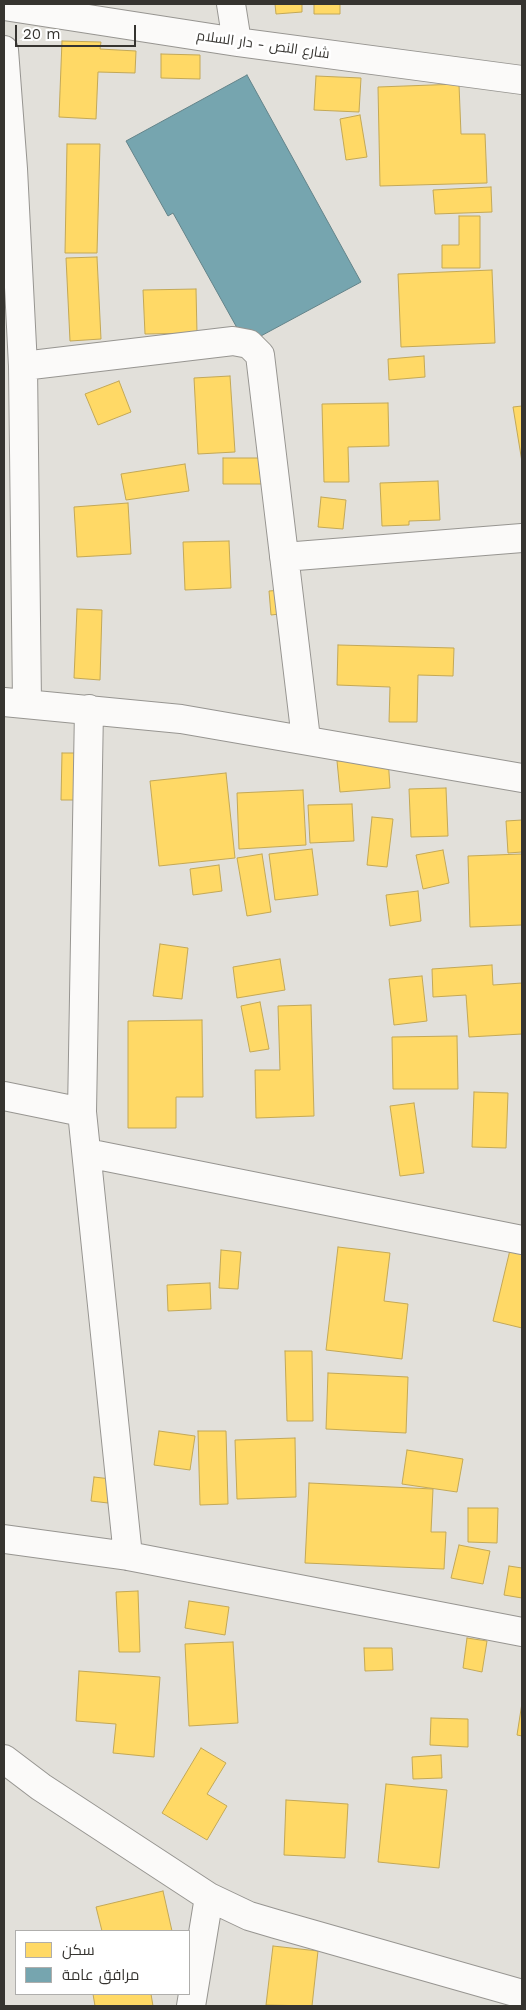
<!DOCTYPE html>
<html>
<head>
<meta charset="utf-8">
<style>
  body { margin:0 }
  #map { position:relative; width:526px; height:2010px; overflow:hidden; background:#e2e0da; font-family:"Work Sans",Cairo,sans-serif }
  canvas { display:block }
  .frame { position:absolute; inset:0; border:5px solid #363430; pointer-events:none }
  .legend { position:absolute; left:15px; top:1930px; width:175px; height:65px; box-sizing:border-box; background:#fff; border:1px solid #afaeac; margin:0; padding:6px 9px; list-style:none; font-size:15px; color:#363430 }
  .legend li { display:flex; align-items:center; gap:10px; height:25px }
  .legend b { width:25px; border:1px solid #afaeac }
  .scale { position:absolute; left:15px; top:25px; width:121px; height:22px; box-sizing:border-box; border:2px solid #363430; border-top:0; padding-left:6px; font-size:15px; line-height:18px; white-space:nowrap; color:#363430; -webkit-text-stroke:4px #fff; paint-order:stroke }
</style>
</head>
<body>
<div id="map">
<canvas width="526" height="2010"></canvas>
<div class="frame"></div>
<ul class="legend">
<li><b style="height:14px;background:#ffd966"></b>سكن</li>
<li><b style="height:14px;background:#76a5af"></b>مرافق عامة</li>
</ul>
<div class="scale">20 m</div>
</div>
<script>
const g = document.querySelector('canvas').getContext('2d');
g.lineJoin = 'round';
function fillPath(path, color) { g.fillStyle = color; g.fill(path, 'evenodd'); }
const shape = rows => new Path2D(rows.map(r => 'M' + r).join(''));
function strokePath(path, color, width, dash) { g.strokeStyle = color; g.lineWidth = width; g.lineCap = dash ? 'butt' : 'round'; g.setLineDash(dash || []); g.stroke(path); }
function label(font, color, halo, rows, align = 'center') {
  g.font = font + ' "Work Sans",Cairo,sans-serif'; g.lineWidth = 5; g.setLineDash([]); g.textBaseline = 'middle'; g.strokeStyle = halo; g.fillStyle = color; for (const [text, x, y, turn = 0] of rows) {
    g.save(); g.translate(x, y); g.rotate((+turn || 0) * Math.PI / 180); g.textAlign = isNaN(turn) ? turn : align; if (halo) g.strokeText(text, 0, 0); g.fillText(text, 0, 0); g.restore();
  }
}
const homes = shape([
  [275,4,302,4,302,12,276,14,275,4],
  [314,4,340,4,340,14,314,14,314,4],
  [62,41,101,42,100,49,136,51,135,73,98,72,96,119,59,117,62,41],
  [161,54,200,55,200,79,161,78,161,54],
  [316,76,361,78,359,112,314,110,316,76],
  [459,84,461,134,485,134,487,183,380,186,378,87,459,84],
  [360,115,367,157,346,160,340,119,360,115],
  [67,144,100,144,97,253,65,253,67,144],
  [491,187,492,212,435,214,433,190,491,187],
  [459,216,480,216,480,268,442,268,442,245,459,245,459,216],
  [97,257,101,339,70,341,66,258,97,257],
  [492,270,495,343,401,347,398,274,492,270],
  [196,289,197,333,145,334,143,290,196,289],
  [424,356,425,377,389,380,388,359,424,356],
  [230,376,235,452,198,454,194,378,230,376],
  [119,381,131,412,98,425,85,394,119,381],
  [388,403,389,446,348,447,349,482,324,482,322,404,388,403],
  [522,406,522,462,513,407,522,406],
  [223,458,269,458,270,484,223,484,223,458],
  [185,464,189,491,126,500,121,474,185,464],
  [438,481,440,520,409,521,409,525,382,526,380,483,438,481],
  [321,497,346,500,343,529,318,527,321,497],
  [128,503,131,554,77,557,74,507,128,503],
  [229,541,231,588,185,590,183,542,229,541],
  [295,589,297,612,271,615,269,591,295,589],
  [77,609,102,610,100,680,74,678,77,609],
  [338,645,454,648,453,676,418,675,417,722,389,722,390,687,337,685,338,645],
  [62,753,92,753,91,800,61,800,62,753],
  [388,757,390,788,340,792,337,761,388,757],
  [226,773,235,858,159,866,150,781,226,773],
  [446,788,448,836,411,837,409,789,446,788],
  [303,790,306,845,239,849,237,793,303,790],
  [352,804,354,841,310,843,308,805,352,804],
  [372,817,393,819,387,867,367,865,372,817],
  [522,820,522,852,508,853,506,821,522,820],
  [312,849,318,895,275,900,269,854,312,849],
  [443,850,449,883,423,889,416,855,443,850],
  [262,854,271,912,247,916,237,858,262,854],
  [522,854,522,925,470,927,468,856,522,854],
  [219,865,222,891,193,895,190,869,219,865],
  [418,891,421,921,390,926,386,895,418,891],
  [160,944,188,948,182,999,153,996,160,944],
  [280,959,285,990,237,998,233,967,280,959],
  [492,965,493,985,522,983,522,1034,469,1037,466,995,433,997,432,969,492,965],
  [422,976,427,1021,394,1025,389,979,422,976],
  [260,1002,269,1049,250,1052,241,1006,260,1002],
  [311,1005,314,1116,256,1118,255,1070,280,1070,278,1006,311,1005],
  [202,1020,203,1097,176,1097,176,1128,128,1128,128,1021,202,1020],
  [457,1036,458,1089,393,1089,392,1037,457,1036],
  [474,1092,508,1093,506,1148,472,1147,474,1092],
  [414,1103,424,1173,400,1176,390,1106,414,1103],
  [338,1247,390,1253,384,1301,408,1304,402,1359,326,1350,338,1247],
  [221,1250,241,1252,238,1289,219,1288,221,1250],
  [510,1250,522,1253,522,1328,493,1321,510,1250],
  [210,1283,211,1309,168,1311,167,1285,210,1283],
  [285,1351,312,1351,313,1421,287,1421,285,1351],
  [328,1373,408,1377,406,1433,326,1429,328,1373],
  [159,1431,195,1436,190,1470,154,1465,159,1431],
  [198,1431,226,1431,228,1504,200,1505,198,1431],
  [295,1438,296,1497,237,1499,235,1440,295,1438],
  [407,1450,463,1459,457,1492,402,1484,407,1450],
  [94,1477,111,1479,108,1503,91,1501,94,1477],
  [309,1483,433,1489,431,1532,446,1532,444,1569,305,1563,309,1483],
  [468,1508,498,1508,497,1543,468,1542,468,1508],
  [459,1545,490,1551,483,1584,451,1578,459,1545],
  [509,1566,522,1568,522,1598,504,1595,509,1566],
  [138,1591,140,1652,119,1652,116,1592,138,1591],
  [189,1601,229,1607,225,1635,185,1628,189,1601],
  [467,1638,487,1641,482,1672,463,1668,467,1638],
  [233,1642,238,1723,189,1726,185,1644,233,1642],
  [364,1648,392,1648,393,1670,365,1671,364,1648],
  [79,1671,160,1677,154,1757,113,1753,116,1724,76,1721,79,1671],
  [522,1703,522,1736,517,1735,522,1703],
  [431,1718,468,1719,468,1747,430,1745,431,1718],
  [201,1748,226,1763,207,1794,227,1806,207,1840,162,1813,201,1748],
  [441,1755,442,1778,413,1779,412,1757,441,1755],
  [386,1784,447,1790,439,1868,378,1862,386,1784],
  [286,1800,348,1804,345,1858,284,1855,286,1800],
  [163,1891,172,1931,102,1931,96,1907,163,1891],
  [273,1946,318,1951,312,2006,266,2005,273,1946],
  [93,1994,151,1994,153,2006,95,2006,93,1994]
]);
fillPath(homes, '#ffd966');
strokePath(homes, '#c3a856', 1);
const public = shape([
  [247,75,361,282,246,344,173,213,168,216,126,141,247,75]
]);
fillPath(public, '#76a5af');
strokePath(public, '#638389', 1);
const minor = shape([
  [231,4,237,42],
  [4,6,237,42,522,80],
  [4,50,13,169,23,366,27,703],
  [23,366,233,341,249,344,260,355,306,739],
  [284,557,522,538],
  [4,702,181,719,522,778],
  [89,709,82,1112,128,1556],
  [4,1096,82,1112],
  [87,1153,522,1240],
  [4,1539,128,1556,522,1632],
  [4,1759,41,1787,209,1897,249,1916,276,1924,522,1994],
  [191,2006,209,1897]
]);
strokePath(minor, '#979591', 30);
strokePath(minor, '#fbfaf9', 28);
label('14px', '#363430', '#fff', [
  ["شارع النص - دار السلام",263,45,8]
]);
</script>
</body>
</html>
